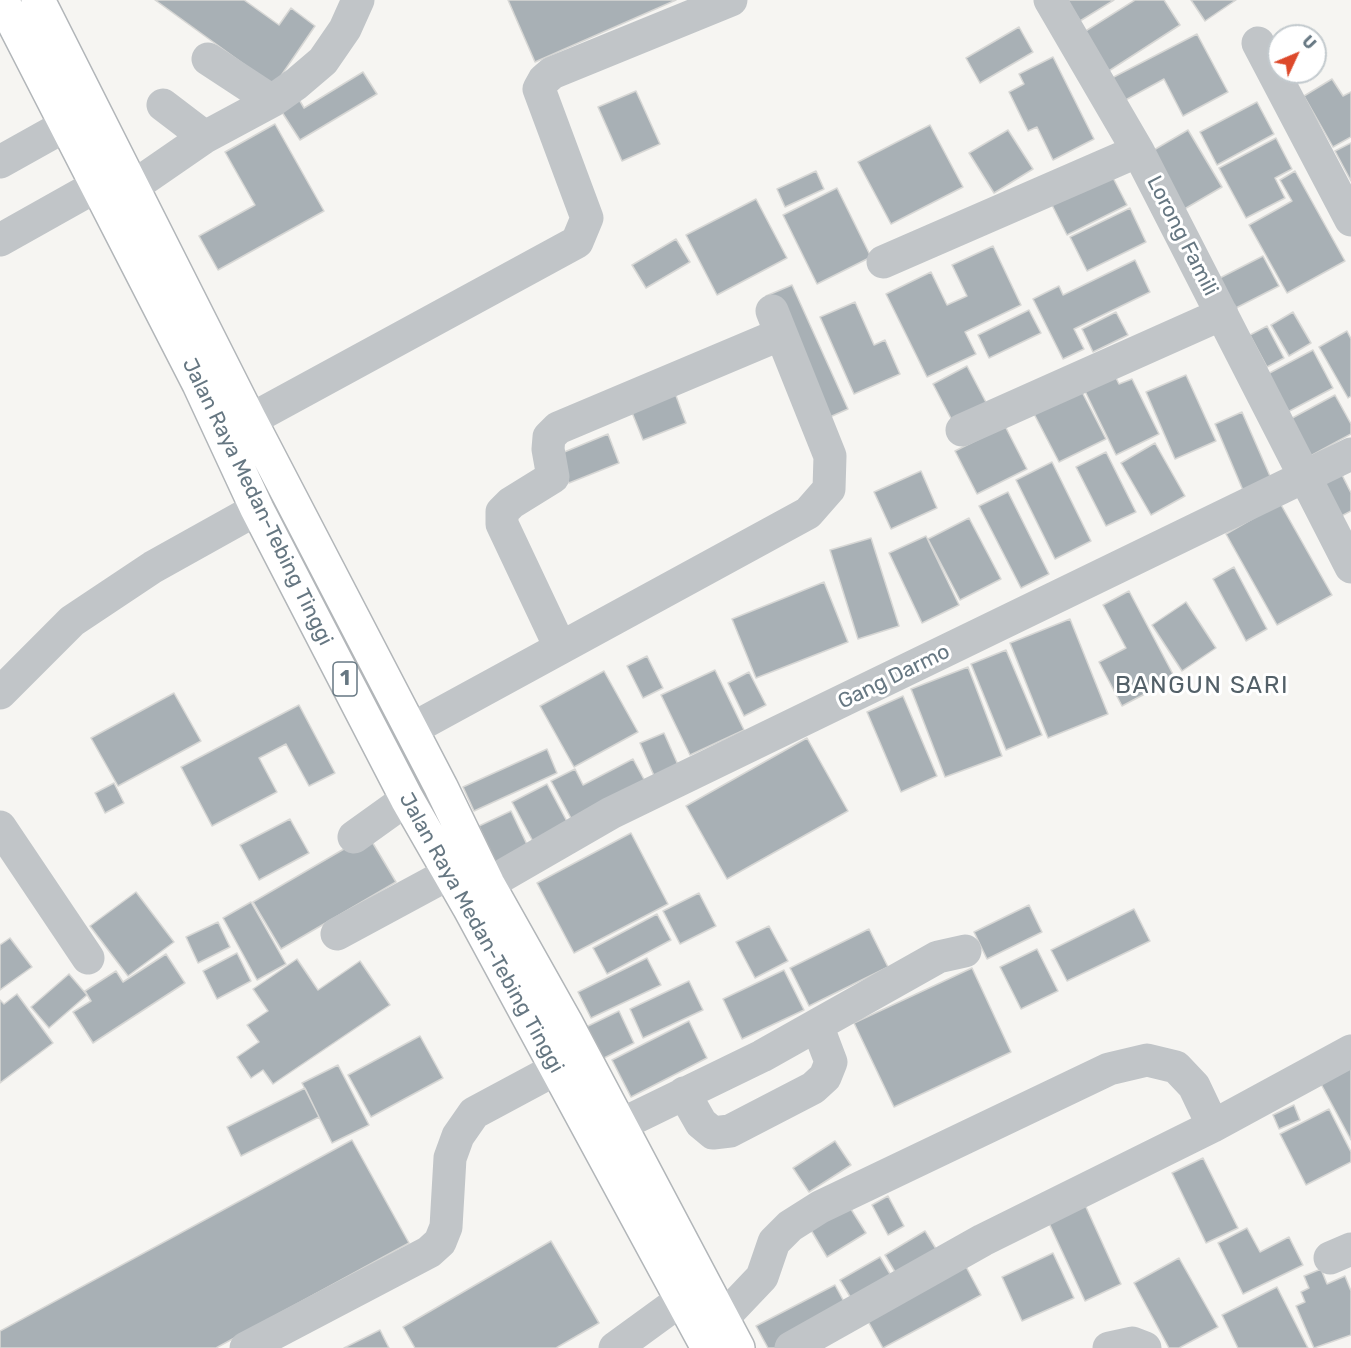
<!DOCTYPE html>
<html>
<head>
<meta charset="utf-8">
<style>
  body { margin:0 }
  #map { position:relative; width:1351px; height:1348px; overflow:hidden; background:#f6f5f2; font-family:Rubik,sans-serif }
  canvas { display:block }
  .north { position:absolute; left:1267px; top:24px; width:60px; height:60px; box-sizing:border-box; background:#fff; border:2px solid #c2c9cd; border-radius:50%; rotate:46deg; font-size:16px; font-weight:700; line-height:24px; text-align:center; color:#667782 }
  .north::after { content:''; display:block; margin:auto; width:21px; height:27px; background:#dd492b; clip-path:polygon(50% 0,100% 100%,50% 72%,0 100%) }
</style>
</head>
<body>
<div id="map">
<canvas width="1351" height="1348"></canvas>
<div class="north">U</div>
</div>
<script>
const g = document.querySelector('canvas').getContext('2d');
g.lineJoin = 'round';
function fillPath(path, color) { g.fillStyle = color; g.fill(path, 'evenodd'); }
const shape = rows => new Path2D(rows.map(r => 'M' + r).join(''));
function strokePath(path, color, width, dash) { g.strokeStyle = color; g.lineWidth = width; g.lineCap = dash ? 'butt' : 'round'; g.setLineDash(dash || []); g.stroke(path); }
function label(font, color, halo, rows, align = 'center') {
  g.font = font + ' Rubik,sans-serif'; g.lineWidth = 6; g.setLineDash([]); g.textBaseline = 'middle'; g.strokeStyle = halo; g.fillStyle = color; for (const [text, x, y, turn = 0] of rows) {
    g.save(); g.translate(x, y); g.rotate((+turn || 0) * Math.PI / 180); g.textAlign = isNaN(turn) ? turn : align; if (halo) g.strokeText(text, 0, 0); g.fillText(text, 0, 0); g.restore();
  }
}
const building = shape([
  [155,0,244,0,279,25,291,8,315,26,274,86,155,0],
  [508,0,676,0,535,62,508,0],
  [1067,0,1114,0,1080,21,1067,0],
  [1135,0,1164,0,1180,25,1101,76,1076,37,1135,0],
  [1191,0,1236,0,1205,21,1191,0],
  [1019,27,1033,52,980,83,966,58,1019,27],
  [1197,34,1228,92,1183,116,1164,79,1120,103,1108,80,1197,34],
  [1053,57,1094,139,1053,160,1037,127,1028,131,1009,92,1024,84,1019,74,1053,57],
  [363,72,377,94,300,140,278,106,297,96,304,108,363,72],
  [1332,79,1343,96,1351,92,1351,137,1333,147,1304,96,1332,79],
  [636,91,660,144,622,161,598,107,636,91],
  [1257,102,1274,134,1217,165,1200,132,1257,102],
  [275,124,324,211,218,270,199,236,255,205,225,152,275,124],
  [930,125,963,187,891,224,858,162,930,125],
  [1008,130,1033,169,994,193,969,153,1008,130],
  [1188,130,1222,187,1181,211,1147,154,1188,130],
  [1276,138,1292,169,1275,178,1285,198,1246,218,1219,168,1276,138],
  [1351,143,1351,181,1335,151,1351,143],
  [1109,170,1127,205,1067,235,1049,199,1109,170],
  [816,171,824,189,785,207,777,189,816,171],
  [1295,171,1345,261,1287,293,1249,225,1292,201,1280,180,1295,171],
  [837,188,871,257,817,284,783,215,837,188],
  [756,199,787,258,717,295,686,235,756,199],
  [1130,208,1146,242,1087,271,1070,237,1130,208],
  [676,239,690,262,646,288,632,265,676,239],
  [993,246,1021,305,965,332,976,354,927,377,886,294,931,272,947,305,967,296,952,265,993,246],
  [1263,256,1279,286,1230,311,1214,281,1263,256],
  [1135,260,1150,292,1074,329,1084,349,1063,359,1033,299,1059,286,1063,295,1135,260],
  [792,285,848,409,823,420,766,296,792,285],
  [855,302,874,345,885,340,900,374,854,394,820,317,855,302],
  [1029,310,1041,333,989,358,978,335,1029,310],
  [1116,312,1128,335,1093,352,1082,329,1116,312],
  [1293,312,1311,343,1289,356,1271,325,1293,312],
  [1267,326,1284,358,1267,367,1250,335,1267,326],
  [1347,331,1351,339,1351,396,1348,398,1319,347,1347,331],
  [1313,350,1333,388,1282,415,1262,377,1313,350],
  [967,366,989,408,955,426,933,384,967,366],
  [1112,370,1119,384,1132,379,1159,434,1116,455,1082,385,1112,370],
  [1186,375,1216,441,1175,459,1146,392,1186,375],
  [1079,386,1106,439,1059,462,1032,410,1079,386],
  [675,393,686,423,643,440,631,410,675,393],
  [1335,395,1351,424,1351,434,1303,460,1283,423,1335,395],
  [1242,412,1273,483,1245,495,1215,424,1242,412],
  [1005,426,1027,469,977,494,955,451,1005,426],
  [608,434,619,463,569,483,557,455,608,434],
  [1155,443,1185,496,1151,515,1121,463,1155,443],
  [1106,452,1136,512,1106,526,1076,467,1106,452],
  [1052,462,1091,541,1055,559,1016,480,1052,462],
  [921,471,937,508,891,529,874,492,921,471],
  [1341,473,1351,493,1351,511,1330,522,1313,488,1341,473],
  [1008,492,1049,574,1021,588,979,506,1008,492],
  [1280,503,1332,595,1277,625,1226,534,1280,503],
  [969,518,1001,579,960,600,928,539,969,518],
  [926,536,959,605,922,623,889,553,926,536],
  [871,538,899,626,858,639,830,550,871,538],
  [1234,567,1267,629,1246,641,1213,579,1234,567],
  [824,582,848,642,756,678,732,619,824,582],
  [1129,591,1175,678,1122,706,1099,662,1126,648,1103,605,1129,591],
  [1186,602,1216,648,1182,671,1152,625,1186,602],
  [1070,619,1108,714,1048,738,1010,643,1070,619],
  [1006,650,1042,735,1006,750,971,664,1006,650],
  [647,656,663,688,643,698,627,666,647,656],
  [968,667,1002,756,945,777,911,689,968,667],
  [715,670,744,730,690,755,661,695,715,670],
  [604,671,638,732,574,767,540,706,604,671],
  [749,672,766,705,744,716,728,683,749,672],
  [174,693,201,741,118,786,91,738,174,693],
  [903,696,937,776,901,792,867,712,903,696],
  [299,705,335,773,309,786,286,744,259,758,277,792,212,826,181,767,299,705],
  [664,733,679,767,655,778,640,743,664,733],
  [807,738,848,811,727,879,686,806,807,738],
  [547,749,557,773,474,811,463,787,547,749],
  [633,759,647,785,573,822,551,781,575,769,583,785,633,759],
  [114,783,124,803,105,813,95,793,114,783],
  [547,784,572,831,537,849,512,802,547,784],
  [511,811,532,855,499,869,479,826,511,811],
  [290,819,309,853,259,880,240,845,290,819],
  [631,833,668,904,574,953,537,883,631,833],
  [368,835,396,882,281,949,253,902,368,835],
  [136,892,174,942,128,976,90,926,136,892],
  [699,893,716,926,680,944,663,911,699,893],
  [251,902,286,964,257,980,223,918,251,902],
  [1029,905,1042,932,987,959,974,932,1029,905],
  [1134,909,1150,941,1067,981,1051,950,1134,909],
  [657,914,671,940,607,974,593,948,657,914],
  [218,922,230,947,198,963,186,937,218,922],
  [769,926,788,961,755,978,736,942,769,926],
  [869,929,888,967,809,1006,790,968,869,929],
  [10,938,32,967,0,990,0,945,10,938],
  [1037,949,1058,991,1021,1009,1000,967,1037,949],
  [237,953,251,981,217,999,203,971,237,953],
  [166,954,185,983,93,1043,73,1012,91,1001,85,991,116,971,123,982,166,954],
  [647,958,661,985,591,1018,578,992,647,958],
  [297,959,318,990,360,961,390,1005,273,1084,263,1070,251,1078,237,1057,259,1042,247,1025,268,1011,253,989,297,959],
  [972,968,1011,1052,894,1107,854,1023,972,968],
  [784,970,804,1010,742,1039,723,999,784,970],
  [69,974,87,995,49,1028,31,1007,69,974],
  [689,981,703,1010,643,1038,630,1009,689,981],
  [17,994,53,1043,0,1083,0,1000,4,1004,17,994],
  [619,1011,634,1043,602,1059,586,1027,619,1011],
  [689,1021,707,1058,631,1097,612,1060,689,1021],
  [420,1036,443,1078,371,1117,348,1075,420,1036],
  [338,1065,369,1125,332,1143,302,1083,338,1065],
  [1351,1068,1351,1140,1321,1084,1351,1068],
  [305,1088,319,1117,241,1156,227,1127,305,1088],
  [1294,1105,1300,1120,1279,1129,1273,1115,1294,1105],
  [1329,1109,1351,1152,1351,1162,1306,1185,1280,1134,1329,1109],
  [352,1140,409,1243,216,1348,0,1348,0,1331,352,1140],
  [835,1141,851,1165,809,1192,793,1168,835,1141],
  [1203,1158,1238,1228,1206,1243,1172,1173,1203,1158],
  [888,1196,904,1226,888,1235,872,1205,888,1196],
  [1085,1205,1121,1284,1085,1301,1048,1221,1085,1205],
  [849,1206,866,1233,827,1257,811,1230,849,1206],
  [1247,1228,1260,1252,1289,1237,1303,1265,1243,1294,1218,1243,1247,1228],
  [925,1231,941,1257,901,1282,885,1255,925,1231],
  [551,1241,599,1323,556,1348,415,1348,403,1327,551,1241],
  [1053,1253,1074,1298,1022,1321,1002,1277,1053,1253],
  [880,1257,896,1284,857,1308,840,1280,880,1257],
  [1179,1258,1218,1327,1179,1348,1169,1348,1134,1283,1179,1258],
  [963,1261,981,1295,883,1348,864,1314,963,1261],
  [1321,1269,1327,1284,1345,1276,1351,1291,1351,1335,1314,1348,1296,1306,1305,1302,1301,1292,1309,1288,1304,1276,1321,1269],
  [835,1285,850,1313,783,1348,768,1348,756,1326,835,1285],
  [1277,1287,1308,1348,1238,1348,1222,1315,1277,1287],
  [380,1330,389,1348,344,1348,380,1330]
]);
fillPath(building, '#a8b0b5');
strokePath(building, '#d7d7d5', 1.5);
const highway = shape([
  [2,0,199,384,257,509,407,799,469,907,708,1348],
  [38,0,250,420,441,787,488,884,565,1021,738,1348]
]);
strokePath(highway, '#b2b6b9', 36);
strokePath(shape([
  [1050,0,1138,151,1351,567],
  [1258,43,1351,220],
  [208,59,272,101],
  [163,105,205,137],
  [0,162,68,124],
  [134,186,205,137,272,101,296,84,323,61,345,29,358,0],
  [0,240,98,185],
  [883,262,1138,151],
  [250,420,577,242,587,218,539,89,544,80,552,73,731,0],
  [962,430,1222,314],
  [560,647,502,524,502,512,511,503,553,477,548,449,549,437,558,428,781,334],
  [0,693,72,621,153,567,257,509],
  [412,729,808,513,829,489,830,456,772,311],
  [0,827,88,958],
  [354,837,407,799],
  [488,884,611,813,1351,454],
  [337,934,450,873],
  [684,1093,701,1123,713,1133,730,1131,813,1088,825,1077,831,1062,817,1025],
  [620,1125,762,1056,938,957,965,951],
  [1330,1258,1351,1249],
  [723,1318,762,1277,774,1242,790,1226,820,1207,1109,1069,1147,1060,1176,1067,1194,1086,1213,1126],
  [246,1348,429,1252,440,1242,446,1227,450,1158,458,1136,474,1113,556,1069],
  [615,1348,681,1300],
  [791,1348,983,1240,1213,1126,1351,1051],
  [1109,1348,1132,1343,1145,1348]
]), '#c1c5c8', 33);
strokePath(highway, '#fff', 33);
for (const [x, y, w] of [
  [345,679,24]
]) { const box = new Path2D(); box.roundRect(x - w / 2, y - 17, w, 34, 4.5); g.fillStyle = '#fff'; g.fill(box); strokePath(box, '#667782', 1.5); }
label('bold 20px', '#667782', null, [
  ["1",345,679]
]);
label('21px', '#667782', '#fff', [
  ["Lorong Famili",1182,236,63],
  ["Jalan Raya Medan-Tebing Tinggi",257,502,64],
  ["Gang Darmo",894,677,-26],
  ["Jalan Raya Medan-Tebing Tinggi",481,933,61]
]);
g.letterSpacing = '1.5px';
label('24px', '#536068', '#fff', [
  ["BANGUN SARI",1202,686]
]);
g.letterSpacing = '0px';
</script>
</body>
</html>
